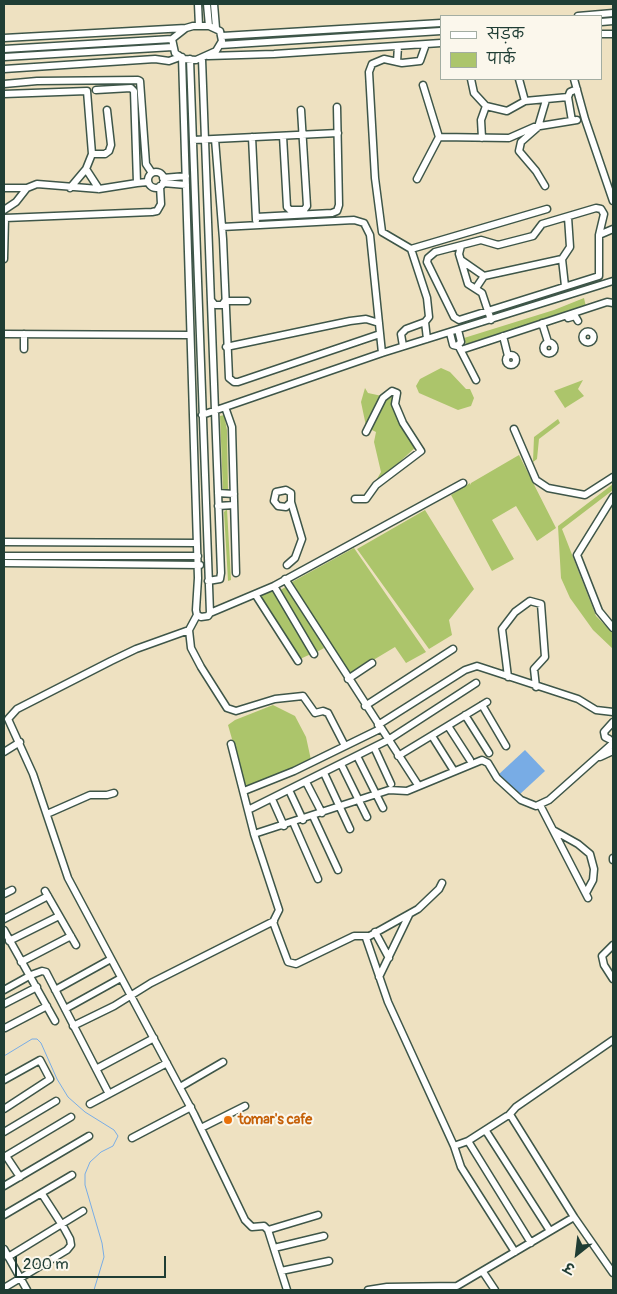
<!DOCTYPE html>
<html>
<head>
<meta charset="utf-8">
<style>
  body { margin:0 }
  #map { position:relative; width:617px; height:1294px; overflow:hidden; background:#eee1c1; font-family:Pangolin,"Playpen Sans Deva",sans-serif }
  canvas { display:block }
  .frame { position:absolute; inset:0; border:5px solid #1f3d34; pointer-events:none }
  .legend { position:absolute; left:440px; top:15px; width:162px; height:65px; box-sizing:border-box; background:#fbf7ec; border:1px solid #a3ada2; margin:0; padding:6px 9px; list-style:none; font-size:15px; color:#1f3d34 }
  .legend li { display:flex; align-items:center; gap:10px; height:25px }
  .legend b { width:25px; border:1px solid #a3ada2 }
  .north { position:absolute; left:552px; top:1229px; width:50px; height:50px; -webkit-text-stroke:4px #fbf7ec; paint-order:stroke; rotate:209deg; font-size:14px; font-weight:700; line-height:20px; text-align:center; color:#1f3d34 }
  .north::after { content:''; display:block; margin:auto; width:18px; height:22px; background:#1f3d34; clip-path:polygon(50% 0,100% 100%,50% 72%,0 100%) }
  .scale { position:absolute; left:15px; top:1256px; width:151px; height:22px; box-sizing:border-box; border:2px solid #1f3d34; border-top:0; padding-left:6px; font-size:15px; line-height:18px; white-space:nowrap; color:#1f3d34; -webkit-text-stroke:4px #fbf7ec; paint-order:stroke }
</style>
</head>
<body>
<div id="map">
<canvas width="617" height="1294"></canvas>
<div class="frame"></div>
<ul class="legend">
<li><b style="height:6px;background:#fff"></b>सड़क</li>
<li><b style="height:14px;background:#acc56b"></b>पार्क</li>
</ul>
<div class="north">उ</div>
<div class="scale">200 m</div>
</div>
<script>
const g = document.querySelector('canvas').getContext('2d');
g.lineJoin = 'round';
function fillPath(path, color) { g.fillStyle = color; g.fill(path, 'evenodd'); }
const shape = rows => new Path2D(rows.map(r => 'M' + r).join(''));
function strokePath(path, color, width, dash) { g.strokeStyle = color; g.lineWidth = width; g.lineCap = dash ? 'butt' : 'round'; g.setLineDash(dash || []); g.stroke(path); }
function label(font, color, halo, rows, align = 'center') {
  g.font = font + ' Pangolin,sans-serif'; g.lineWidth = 4; g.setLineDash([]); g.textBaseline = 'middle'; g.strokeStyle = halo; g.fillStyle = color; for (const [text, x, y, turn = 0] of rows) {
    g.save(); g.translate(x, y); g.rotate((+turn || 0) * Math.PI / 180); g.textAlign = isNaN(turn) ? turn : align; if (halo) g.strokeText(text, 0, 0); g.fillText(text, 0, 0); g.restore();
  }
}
fillPath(shape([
  [584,298,586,307,466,344,464,338,554,310],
  [441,368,450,372,466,389,470,389,474,398,471,406,458,410,419,393,416,386,420,379],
  [583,380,578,389,584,396,565,408,554,391],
  [365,388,368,393,382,396,366,426,361,402],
  [392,395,417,446,373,486,381,472,374,442,376,432,370,429,383,403],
  [224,415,227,430,228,491,223,491,220,416],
  [558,419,560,423,539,439,537,459,533,462,534,437],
  [519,455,556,528,537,541,516,506,492,520,514,559,492,571,451,495,470,483,471,485,471,483],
  [613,484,613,490,562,529,596,616,613,633,613,649,593,630,570,598,561,578,558,526],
  [227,509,231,580,228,581,224,512],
  [425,510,474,589,449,620,452,635,429,649,357,549],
  [354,548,426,652,406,663,395,647,350,674,292,582],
  [287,586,324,648,315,653,279,591],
  [272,588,311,654,300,659,297,656,259,595],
  [273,705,295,716,306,737,311,760,246,788,228,725,235,720]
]), '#acc56b');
fillPath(shape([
  [525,750,545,771,519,795,498,775]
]), '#78ace5');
strokePath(shape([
  [4,1056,32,1039,37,1039,41,1043,57,1079,68,1097,85,1112,114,1130,118,1136,113,1146,101,1152,90,1162,85,1174,85,1185,102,1243,104,1257,94,1290]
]), '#78ace5', 1);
const minor = shape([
  [198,4,199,26],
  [207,4,209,26],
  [214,4,216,28],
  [578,16,613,13],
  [601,22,613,21],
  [193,26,209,26,220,31,222,41,216,51,196,60,184,59,175,53,172,39,186,28,193,26],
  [601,34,613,34],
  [222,36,441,23],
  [4,38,186,28],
  [426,44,420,61,402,63,384,59,372,64,369,72,375,178,382,232,411,249,547,209],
  [220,45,441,31],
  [4,49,172,39],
  [208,56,274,54,441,43],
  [4,57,173,47],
  [182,57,198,578,196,610,197,615,201,617,208,616,210,613,190,59],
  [202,59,221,573,220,579,208,581],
  [397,62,398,46],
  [4,69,155,59,169,61,180,57],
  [471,79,474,93,486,106,481,120,482,138],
  [519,79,525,101,568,97],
  [574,79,585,119,613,201],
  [4,84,37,81,138,80,140,81,146,164,152,173],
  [423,85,439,137],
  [96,90,131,88,134,91,137,183,148,182],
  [4,94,87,91,92,154],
  [486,106,507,111,525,101],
  [572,121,568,97,570,92,577,89],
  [283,136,287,207,290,210,304,210,307,206,301,110],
  [252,137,256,220],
  [215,139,223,239,229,378,234,382,238,382,380,334],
  [193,140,338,133],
  '148 180a8 8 0 1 1 16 0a8 8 0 1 1-16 0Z',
  [163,178,186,176],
  [417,179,439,137,509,138,534,127,577,120],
  [163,183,186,185],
  [545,186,536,171,519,151,521,142,538,127,546,100],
  [4,188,27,188],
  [70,188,86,169],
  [99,189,86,169,92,154,105,154,109,151,111,145,107,110],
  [4,210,16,202,27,188,37,184,99,189,137,183],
  [256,217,332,213,337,211,339,205,337,107],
  [222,227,354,220,364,223,370,235,382,353],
  [599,235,604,214,601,209,596,208,542,224,533,236,498,245,481,240,435,252,428,258,427,262,454,317,459,320,599,276,599,235,613,229],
  [461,246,459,254,468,284,482,293,491,320],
  [4,259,5,218,152,212,157,211,161,204,160,186],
  [562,259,565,286],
  [461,260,484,276,562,259,570,247,568,217],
  [476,288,484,276],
  [211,300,215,305,222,305,225,301],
  [225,301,247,301],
  [568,318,575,316,578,321],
  [425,322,427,339],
  [542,323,548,342],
  '582.5 337a5.5 5.5 0 1 1 11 0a5.5 5.5 0 1 1-11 0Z',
  [450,333,453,345,457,346,461,342,458,330],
  [4,334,189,335],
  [24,334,24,349],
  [503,336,508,356],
  '543.5 348a5.5 5.5 0 1 1 11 0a5.5 5.5 0 1 1-11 0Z',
  [458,345,476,380],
  [403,346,401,334,406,329,425,322,429,317,427,298,411,249],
  [226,347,350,321,366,319,379,323],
  [461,350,607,302,613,303],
  '506 360a5 5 0 1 1 10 0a5 5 0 1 1-10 0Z',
  [225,407,232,427,236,573],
  [202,415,382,353,613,281],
  [514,429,536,480,548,488,585,495,613,477],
  [218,493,234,494],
  [613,497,577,555,599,611,613,628],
  [355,499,366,499,376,485,421,451,403,423,395,404,397,393,392,391,383,398,366,432],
  [218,506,234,505],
  [4,542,197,543],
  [4,556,198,556],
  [4,563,200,565],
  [287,565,295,558,302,539,291,502,291,493,286,490,276,492,274,501,278,506,286,507,291,502],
  [285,579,418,785],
  [274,586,314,654],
  [255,594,298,661],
  [210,613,274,586,463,483],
  [197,615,189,630,191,648,201,667,227,708,236,711,275,699,303,696,315,713,323,711,328,713,345,746],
  [189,630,136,649,111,661,17,709,8,719,33,774,68,878,194,1114,245,1220,252,1227,264,1226,268,1230,287,1290],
  [508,677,502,629,515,612,530,601,541,604,545,657,534,669,536,687],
  [348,679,372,663],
  [482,705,506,746],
  [365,706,453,649],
  [465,715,489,753],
  [378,725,465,670,477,666,578,699,596,710,613,712],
  [448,726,470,760],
  [432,736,454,771],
  [609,739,605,737,604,732,613,722],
  [231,744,254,834,279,910,273,922,288,962,296,964,354,936,368,936],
  [374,747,391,784],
  [4,752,20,742],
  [357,756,383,808],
  [398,756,487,702],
  [600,757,613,751],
  [341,764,367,817],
  [324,773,350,829],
  [306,782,322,813],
  [289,790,303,820],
  [244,791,294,771,380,729],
  [272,799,284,826],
  [540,805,588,898],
  [248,810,388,740,476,683],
  [47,814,90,795,107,795,114,793],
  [313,816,338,870],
  [293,822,318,879],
  [553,830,578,844,590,854,594,869,593,880,586,893],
  [254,834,389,790,407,791,482,760,488,763,497,778,521,800,536,806,549,800,613,743],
  [613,858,613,860],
  [442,883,439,889,418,909,366,938,388,1002,454,1146,468,1141,507,1116,511,1116,574,1217],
  [45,891,76,945],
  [4,894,12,890],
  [4,919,48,896],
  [4,930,55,1021],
  [375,932,389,958],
  [9,941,59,916],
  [613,945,602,956,604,965,613,979],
  [21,962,71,936],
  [379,977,409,915],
  [4,990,31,975,42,971,46,972,109,1094],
  [55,990,111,959],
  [4,1004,37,987],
  [65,1009,121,978],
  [73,1026,114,1006,151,983,274,921],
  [5,1028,47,1006],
  [96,1069,154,1038],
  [4,1080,40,1060,50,1079,4,1109],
  [180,1087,223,1062],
  [90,1104,167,1063],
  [509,1115,516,1107,613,1040],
  [201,1128,245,1106],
  [486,1131,550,1231],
  [4,1132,56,1101],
  [132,1138,191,1107],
  [468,1141,531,1243],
  [454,1146,461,1167,515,1252],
  [6,1156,20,1177],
  [4,1157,71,1117],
  [4,1186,89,1136],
  [4,1215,72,1175],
  [268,1230,318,1215],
  [274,1248,324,1236],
  [4,1249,27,1290],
  [8,1257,83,1211],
  [281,1271,329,1261],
  [483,1272,495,1290],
  [4,1288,67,1250,71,1245,70,1239,64,1228,42,1194],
  [368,1290,387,1287,457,1286,574,1217,613,1273]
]);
strokePath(minor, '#3e5649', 9);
strokePath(minor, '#fff', 6);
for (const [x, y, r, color] of [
  [228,1120,5,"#e8710a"]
]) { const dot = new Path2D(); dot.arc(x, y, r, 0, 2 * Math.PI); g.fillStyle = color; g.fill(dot); strokePath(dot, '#fbf7ec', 2); }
label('bold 14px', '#c56008', '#fbf7ec', [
  ["tomar's cafe",238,1120]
], 'left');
</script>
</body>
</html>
